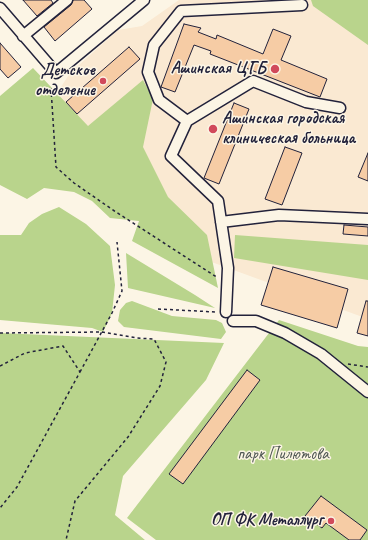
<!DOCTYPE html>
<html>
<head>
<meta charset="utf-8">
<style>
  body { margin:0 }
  canvas { display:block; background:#fcf5e5 }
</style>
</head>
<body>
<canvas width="368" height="540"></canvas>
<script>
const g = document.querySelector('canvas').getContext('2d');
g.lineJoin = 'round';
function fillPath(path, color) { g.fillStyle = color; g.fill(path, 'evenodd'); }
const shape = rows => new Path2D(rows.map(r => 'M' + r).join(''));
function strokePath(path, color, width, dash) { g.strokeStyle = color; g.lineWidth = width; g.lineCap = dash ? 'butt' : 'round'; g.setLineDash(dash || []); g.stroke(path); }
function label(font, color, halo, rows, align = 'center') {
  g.font = font + ' Caveat,sans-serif'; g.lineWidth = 3; g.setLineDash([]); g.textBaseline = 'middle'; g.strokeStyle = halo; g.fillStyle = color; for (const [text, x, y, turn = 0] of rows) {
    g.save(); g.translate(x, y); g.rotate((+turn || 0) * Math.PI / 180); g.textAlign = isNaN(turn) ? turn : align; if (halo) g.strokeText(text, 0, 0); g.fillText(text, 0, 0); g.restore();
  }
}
fillPath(shape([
  [179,0,325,0,368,11,368,319,195,256,57,93,70,73,118,30,142,26]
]), '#fae9d2');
fillPath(shape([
  [311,0,368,0,368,45,313,6],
  [33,68,88,126,143,80,153,99,143,147,168,197,207,235,218,288,132,241,139,221,110,218,92,201,74,192,44,188,27,199,0,185,0,96],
  [59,207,86,224,110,246,115,285,112,313,103,332,92,328,0,320,0,235,21,235,29,223,42,214],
  [235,235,368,245,368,280,234,258],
  [126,253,195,295,215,308,128,288],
  [132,301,172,316,216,320,222,323,226,332,221,339,124,327,118,321,120,310,126,303],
  [279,320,358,346,368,347,368,540,156,540,127,518],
  [0,333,224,343,206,380,123,476,115,515,145,540,0,540]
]), '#b9d48c');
const building = shape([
  [23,0,51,0,53,3,37,16,23,0],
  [73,0,84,0,92,9,55,41,44,27,71,5,73,0],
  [184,24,201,28,198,32,216,39,217,35,263,54,273,29,291,36,281,60,327,79,320,97,210,54,211,51,194,45,175,92,161,87,184,24],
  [0,43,21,67,8,78,0,69,0,43],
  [129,47,140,59,77,114,66,102,129,47],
  [234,103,249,109,219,184,204,178,234,103],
  [285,147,302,153,282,205,265,199,285,147],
  [368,153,368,181,358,177,368,153],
  [344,225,368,227,368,236,343,234,344,225],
  [273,267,348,289,337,328,261,305,273,267],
  [366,301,368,301,368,336,357,333,366,301],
  [247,370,260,380,183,484,169,474,247,370],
  [321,496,367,530,360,540,349,540,326,523,322,528,305,516,321,496]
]);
fillPath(building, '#f6cca5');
strokePath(building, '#22223b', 1);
const minor = shape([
  [0,8,56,73,144,0],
  [23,36,67,0],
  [187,121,159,100,148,72,154,45,181,11,302,5],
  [221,222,279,215,368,219],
  [226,312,228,268,218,201,171,156,187,121,253,81,306,102,340,108],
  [233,321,256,321,285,333,321,354,368,392]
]);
strokePath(minor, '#22223b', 13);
strokePath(shape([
  [51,88,56,167,74,183,113,210,218,278],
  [158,309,216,312],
  [0,333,102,332,137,338,154,339,166,362,160,386,128,437,75,501,66,540],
  [348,364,368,367],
  [0,366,25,353,63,346,80,372,17,487,0,508],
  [80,372,112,313,122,291,117,242]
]), '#22223b', 1.5, [3, 3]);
strokePath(minor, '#fcf5e5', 10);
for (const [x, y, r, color] of [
  [275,69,5,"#d1495b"],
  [103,81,4,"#d1495b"],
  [213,129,5,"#d1495b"],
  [331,521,4,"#d1495b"]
]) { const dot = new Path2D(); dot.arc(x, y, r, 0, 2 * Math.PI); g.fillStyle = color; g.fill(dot); strokePath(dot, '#fcf5e5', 1.5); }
label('bold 17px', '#22223b', '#fcf5e5', [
  ["Ашинская ЦГБ",266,69],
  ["Детское",95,71],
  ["отделение",95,91],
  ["Ашинская городская",222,119,"left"],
  ["клиническая больница",222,139,"left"],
  ["ОП ФК Металлург",323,521]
], 'right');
label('17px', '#4f5753', '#fcf5e5', [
  ["парк Пилютова",283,455]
]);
</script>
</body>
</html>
